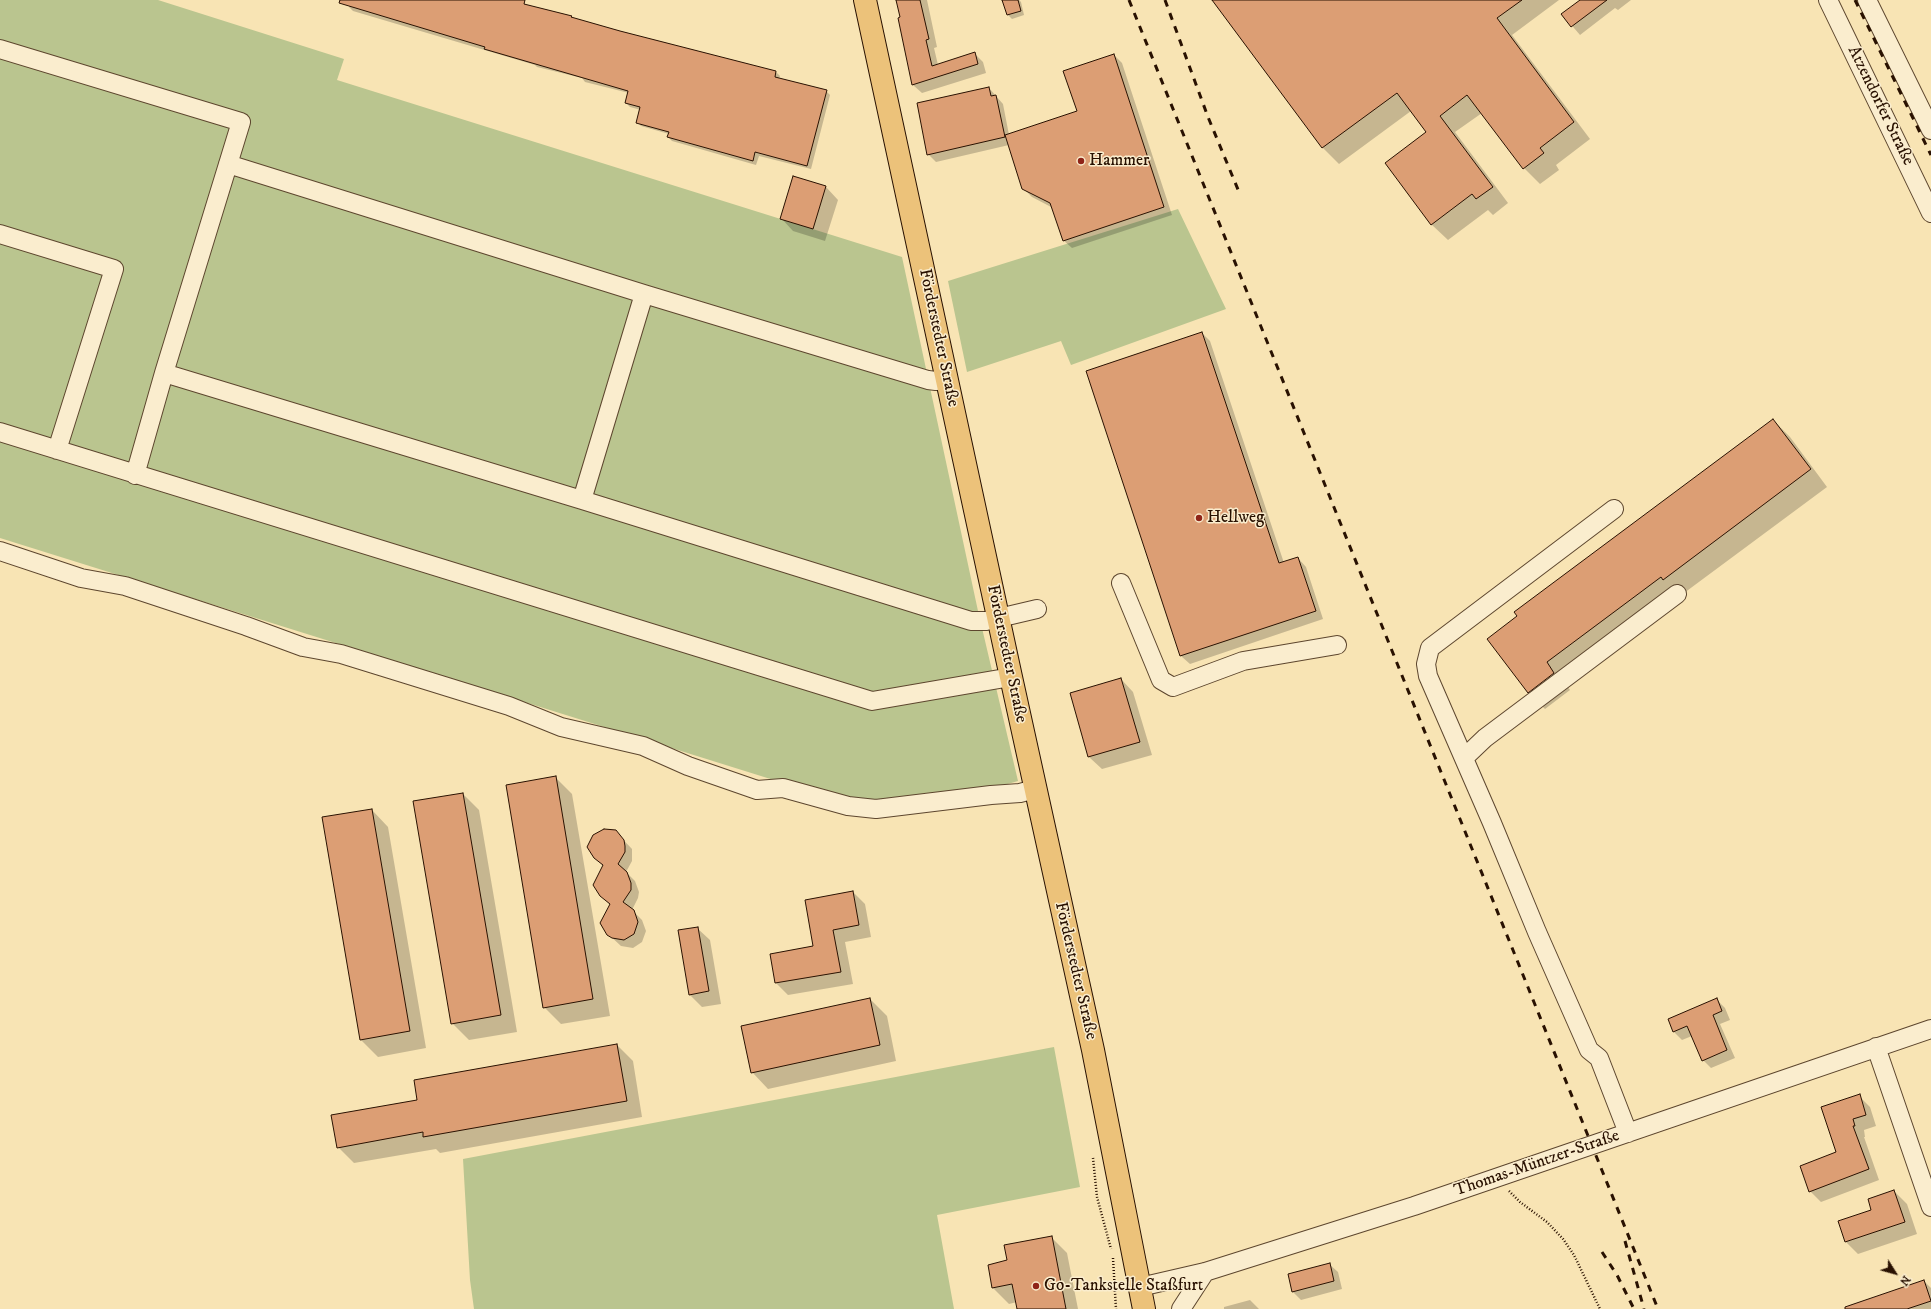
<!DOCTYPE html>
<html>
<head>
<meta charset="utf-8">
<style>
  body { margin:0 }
  #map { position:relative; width:1931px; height:1309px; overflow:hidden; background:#f8e4b4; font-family:"IM FELL DW Pica",serif }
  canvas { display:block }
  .north { position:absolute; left:1875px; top:1253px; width:40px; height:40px; -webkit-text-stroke:3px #faedce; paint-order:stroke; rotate:127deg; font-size:11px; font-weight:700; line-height:16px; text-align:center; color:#291101 }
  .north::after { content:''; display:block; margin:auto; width:14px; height:18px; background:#291101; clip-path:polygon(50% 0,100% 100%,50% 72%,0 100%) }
</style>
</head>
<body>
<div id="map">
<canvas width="1931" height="1309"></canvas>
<div class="north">N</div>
</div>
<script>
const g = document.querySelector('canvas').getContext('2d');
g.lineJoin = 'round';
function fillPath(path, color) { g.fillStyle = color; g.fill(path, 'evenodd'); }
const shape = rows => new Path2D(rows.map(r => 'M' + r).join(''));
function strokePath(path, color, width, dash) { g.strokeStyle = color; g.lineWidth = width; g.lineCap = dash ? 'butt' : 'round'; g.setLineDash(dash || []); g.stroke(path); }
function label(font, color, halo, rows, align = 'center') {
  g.font = font + ' "IM FELL DW Pica",serif'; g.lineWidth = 3; g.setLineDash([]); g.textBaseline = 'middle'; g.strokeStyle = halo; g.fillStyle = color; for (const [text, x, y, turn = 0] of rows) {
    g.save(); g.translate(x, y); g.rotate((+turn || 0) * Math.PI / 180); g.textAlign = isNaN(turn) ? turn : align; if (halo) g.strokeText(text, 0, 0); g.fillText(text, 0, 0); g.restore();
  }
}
fillPath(shape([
  [0,0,158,0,344,59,337,80,902,257,978,611,971,617,982,628,1018,781,892,817,0,538],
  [1178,209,1226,309,1071,365,1061,341,967,372,948,281],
  [1054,1047,1080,1187,937,1215,954,1309,474,1309,470,1280,463,1159]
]), '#bac58f');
fillPath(shape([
  [351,0,516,0,524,3,527,6,571,17,573,19,776,72,780,76,779,79,826,91,830,95,811,169,759,156,756,165,672,141,668,137,669,134,641,126,637,122,641,110,630,107,626,103,629,93,585,82,582,78,537,67,535,65,353,11,349,7],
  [898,0,927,0,937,47,934,48,938,65,974,53,983,62,986,73,922,93,913,85,899,19,901,18],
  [1010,0,1019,0,1021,2,1024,15,1012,19,1008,15,1004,2],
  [1213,0,1559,0,1512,35,1590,139,1556,165,1559,170,1540,184,1524,168,1482,113,1455,132,1508,203,1493,215,1488,210,1448,240,1431,224,1428,133,1411,111,1339,164,1323,148],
  [1581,0,1631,0,1618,10,1615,8,1580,35,1562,14],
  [1114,55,1122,63,1172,215,1072,248,1063,240,1053,208,1032,197,1023,188,1009,145,936,162,928,154,989,88,1003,104,1009,135,1078,112],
  [794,177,826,187,838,200,825,241,793,231,781,218],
  [1202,333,1210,341,1284,563,1298,558,1306,567,1323,619,1190,664,1181,656,1087,372],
  [1773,420,1790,437,1827,487,1680,596,1563,680,1570,690,1545,709,1528,692,1489,639],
  [1121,679,1133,692,1152,755,1102,769,1089,757,1071,694],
  [555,777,572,794,610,1016,561,1024,544,1007],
  [463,794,479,810,517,1032,469,1040,452,1023],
  [372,810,388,827,426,1048,378,1057,361,1040],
  [610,830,615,831,632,849,632,861,626,872,635,881,639,892,638,898,632,910,642,920,646,931,642,942,633,948,621,946,608,934,610,905,601,895,603,866,595,858,594,836,598,832],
  [853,892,865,904,871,937,845,942,853,984,788,995,776,983,771,954,814,946],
  [697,928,710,940,721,1004,702,1007,690,995],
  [870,999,887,1016,896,1061,768,1089,752,1072],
  [1717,1000,1725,1008,1730,1020,1720,1024,1735,1058,1711,1068,1703,1060,1692,1036,1682,1040,1674,1032,1669,1020],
  [617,1045,633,1061,642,1117,440,1153,436,1149,354,1163,338,1147,418,1101],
  [1859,1096,1870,1107,1876,1126,1864,1130,1865,1137,1864,1137,1879,1180,1821,1202,1810,1191,1837,1153],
  [1894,1191,1907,1204,1917,1234,1858,1254,1845,1241,1872,1210],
  [1051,1237,1067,1253,1078,1309,1018,1309,1017,1302,1009,1304,993,1288,989,1266,1009,1261],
  [1329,1264,1338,1272,1342,1289,1301,1300,1293,1292,1289,1275],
  [1924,1281,1931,1288,1931,1309,1870,1309],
  [1250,1300,1259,1309,1224,1309,1224,1307]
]), '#0003');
const building = shape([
  [340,0,525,0,524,4,572,16,571,17,620,31,776,71,775,77,827,90,807,166,755,152,753,161,667,137,669,132,636,123,640,107,625,103,628,91,484,49,485,47,339,3,340,0],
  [896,0,920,0,929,39,926,40,932,66,975,52,978,64,912,85,898,18,900,17,896,0],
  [1002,0,1018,0,1021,11,1007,15,1002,0],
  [1212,0,1522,0,1497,18,1574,122,1540,148,1544,153,1523,169,1467,95,1440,116,1493,187,1476,199,1472,194,1431,225,1385,163,1426,132,1397,93,1322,148,1212,0],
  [1580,0,1607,0,1571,27,1561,14,1580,0],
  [1114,54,1164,207,1063,241,1050,203,1022,189,1005,135,1077,111,1063,71,1114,54],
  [989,87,991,96,996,95,1005,137,927,155,917,103,989,87],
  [793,176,826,186,813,229,780,219,793,176],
  [1202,332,1279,563,1298,557,1316,611,1180,656,1086,371,1202,332],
  [1773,419,1811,469,1663,580,1661,577,1547,662,1554,673,1528,693,1487,639,1517,616,1514,612,1773,419],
  [1121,678,1140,742,1088,757,1070,693,1121,678],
  [556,776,593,999,543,1008,506,785,556,776],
  [463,793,501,1015,451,1024,413,801,463,793],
  [372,809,410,1031,360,1040,322,817,372,809],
  [604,829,616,830,624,840,625,846,625,852,618,864,627,872,631,883,631,890,623,902,634,910,638,922,634,934,624,940,612,938,607,935,600,923,610,904,600,896,593,885,603,865,594,858,587,847,593,835,604,829],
  [853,891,859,925,833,930,841,972,775,983,770,954,813,946,805,900,853,891],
  [698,927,709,991,689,995,678,930,698,927],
  [870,998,880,1045,751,1073,741,1026,870,998],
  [1717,998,1722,1011,1713,1015,1727,1050,1702,1061,1687,1026,1673,1032,1668,1019,1717,998],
  [617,1044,627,1101,423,1137,423,1132,337,1148,331,1115,417,1100,414,1080,617,1044],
  [1860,1094,1866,1115,1853,1119,1855,1126,1853,1126,1869,1169,1809,1192,1800,1166,1836,1152,1821,1107,1860,1094],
  [1894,1190,1905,1222,1845,1242,1838,1221,1871,1210,1868,1199,1894,1190],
  [1052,1236,1066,1309,1017,1309,1012,1284,992,1288,988,1265,1007,1260,1004,1245,1052,1236],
  [1330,1263,1334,1281,1292,1292,1288,1274,1330,1263],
  [1924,1280,1931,1301,1907,1309,1845,1309,1845,1307,1924,1280]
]);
fillPath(building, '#dc9e74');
strokePath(building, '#291101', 1);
const minor = shape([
  [1828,0,1931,213],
  [1867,0,1931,130],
  [0,49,241,122,164,373,582,500,971,621,986,621,1037,609],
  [228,164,644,294,928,380,936,381,947,378],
  [0,234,114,269,57,450],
  [0,432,872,701,1011,677],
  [135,475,164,373],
  [582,500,644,294],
  [1614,509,1430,648,1426,664,1428,676,1492,823,1537,932,1589,1050,1599,1058,1628,1133],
  [0,551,81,578,125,586,246,626,303,647,341,654,509,706,561,727,643,746,688,766,757,790,783,788,848,806,876,809,991,795,1020,793,1035,789],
  [1121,583,1161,680,1173,687,1243,661,1337,645],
  [1464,758,1485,738,1677,594],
  [1876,1047,1931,1207],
  [1140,1287,1205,1272,1414,1206,1931,1029],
  [1181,1309,1205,1272]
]);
const major = shape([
  [865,0,1011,677,1093,1050,1144,1309]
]);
strokePath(minor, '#5d462e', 20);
strokePath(major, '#291101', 24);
strokePath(shape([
  [1093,1158,1097,1197,1111,1249],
  [1509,1191,1520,1202,1547,1222,1563,1239,1574,1255,1600,1309],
  [1113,1258,1116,1309]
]), '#291101', 2.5, [1, 2]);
strokePath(minor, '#faedce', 18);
strokePath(major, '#ecc27a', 22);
strokePath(shape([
  [1129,0,1658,1309],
  [1165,0,1208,117,1239,192],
  [1855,0,1931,155],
  [1625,1241,1644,1309],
  [1602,1252,1617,1275,1634,1309]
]), '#291101', 3, [7, 7]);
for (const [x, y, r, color] of [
  [1081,161,4,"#8f2418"],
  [1199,518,4,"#8f2418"],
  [1036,1286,4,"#8f2418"]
]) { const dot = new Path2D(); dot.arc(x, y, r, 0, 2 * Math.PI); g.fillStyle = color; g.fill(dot); strokePath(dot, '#faedce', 1.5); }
label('17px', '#291101', '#faedce', [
  ["Atzendorfer Straße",1880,106,64],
  ["Förderstedter Straße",938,338,78],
  ["Förderstedter Straße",1006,654,78],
  ["Förderstedter Straße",1075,971,77],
  ["Thomas-Müntzer-Straße",1537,1164,-19]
]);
label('17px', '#291101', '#faedce', [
  ["Hammer",1089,161],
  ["Hellweg",1207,518],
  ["Go-Tankstelle Staßfurt",1044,1286]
], 'left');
</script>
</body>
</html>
